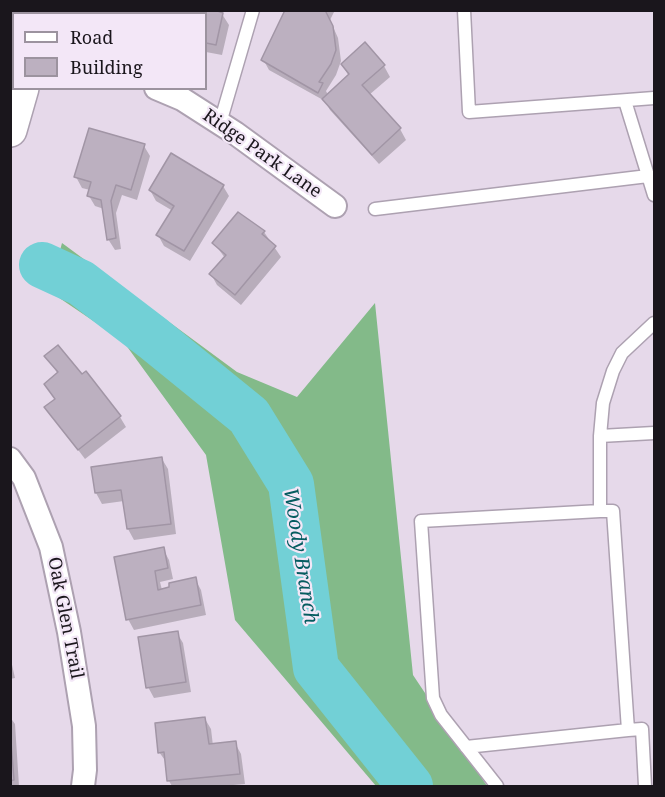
<!DOCTYPE html>
<html>
<head>
<meta charset="utf-8">
<style>
  body { margin:0 }
  #map { position:relative; width:665px; height:797px; overflow:hidden; background:#e6d9ea; font-family:"Noto Serif",serif }
  canvas { display:block }
  .frame { position:absolute; inset:0; border:12px solid #1a161c; pointer-events:none }
  .legend { position:absolute; left:12px; top:12px; width:195px; height:78px; box-sizing:border-box; background:#f3e7f7; border:2px solid #9c939f; margin:0; padding:8px 10px; list-style:none; font-size:18px; color:#1a161c }
  .legend li { display:flex; align-items:center; gap:12px; height:30px }
  .legend b { width:30px; border:2px solid #9c939f }
</style>
</head>
<body>
<div id="map">
<canvas width="665" height="797"></canvas>
<div class="frame"></div>
<ul class="legend">
<li><b style="height:8px;background:#fff"></b>Road</li>
<li><b style="height:16px;background:#bcb0c0"></b>Building</li>
</ul>
</div>
<script>
const g = document.querySelector('canvas').getContext('2d');
g.lineJoin = 'round';
function fillPath(path, color) { g.fillStyle = color; g.fill(path, 'evenodd'); }
const shape = rows => new Path2D(rows.map(r => 'M' + r).join(''));
function strokePath(path, color, width, dash) { g.strokeStyle = color; g.lineWidth = width; g.lineCap = dash ? 'butt' : 'round'; g.setLineDash(dash || []); g.stroke(path); }
function label(font, color, halo, rows, align = 'center') {
  g.font = font + ' "Noto Serif",serif'; g.lineWidth = 4.5; g.setLineDash([]); g.textBaseline = 'middle'; g.strokeStyle = halo; g.fillStyle = color; for (const [text, x, y, turn = 0] of rows) {
    g.save(); g.translate(x, y); g.rotate((+turn || 0) * Math.PI / 180); g.textAlign = isNaN(turn) ? turn : align; if (halo) g.strokeText(text, 0, 0); g.fillText(text, 0, 0); g.restore();
  }
}
fillPath(shape([
  [62,243,237,372,297,397,375,303,413,675,487,786,376,786,235,620,206,455,123,341,49,291]
]), '#83ba89');
fillPath(shape([
  [287,10,335,10,330,20,338,38,341,61,336,75,326,91,328,95,349,76,342,65,365,45,384,66,390,77,369,95,400,129,406,140,379,164,330,110,325,101,269,70,263,59],
  [206,14,222,14,229,25,222,55,206,52],
  [144,146,150,156,137,200,122,195,116,213,121,249,115,250,108,239,104,209,95,206,89,196,90,190,82,188,76,177],
  [223,186,229,196,190,261,164,246,158,235,173,211,156,201,150,190],
  [264,232,281,257,241,305,217,285,211,274,225,258,214,243],
  [46,356,81,376,120,417,126,427,85,459,46,407,56,400,46,384,58,374],
  [162,459,168,469,176,534,134,540,128,529,124,501,102,504,96,493,93,468],
  [163,549,169,560,173,579,160,582,162,590,195,579,201,590,206,615,134,630,128,619],
  [177,633,183,643,191,692,154,698,148,687],
  [10,656,15,678,10,679],
  [10,717,15,724,19,786,10,786],
  [205,719,211,729,213,746,235,743,241,754,245,784,222,786,172,786,169,781,167,763,159,752]
]), '#0003');
strokePath(shape([
  [42,265,81,283,153,338,249,416,291,484,316,668,410,786]
]), '#72d0d6', 46);
const building = shape([
  [143,10,215,10,223,13,216,45,206,43,206,14,142,14,143,10],
  [285,10,325,10,333,26,336,50,331,64,319,82,323,83,318,93,261,60,285,10],
  [365,42,385,65,362,85,401,128,372,155,322,99,349,74,341,64,365,42],
  [89,128,145,144,131,190,116,185,111,201,116,238,107,240,101,200,87,196,91,182,74,177,89,128],
  [171,153,224,185,184,251,156,235,174,206,149,190,171,153],
  [238,212,265,231,262,234,276,246,235,295,209,274,226,255,212,243,238,212],
  [58,345,82,374,86,371,121,416,78,450,44,407,55,399,44,384,58,372,44,356,58,345],
  [162,457,171,524,127,529,121,490,95,493,91,467,162,457],
  [164,547,168,568,155,571,158,590,169,587,169,583,196,577,201,605,126,620,114,557,164,547],
  [178,631,186,682,146,688,138,637,178,631],
  [205,717,209,744,236,741,240,774,167,781,164,752,158,753,155,723,205,717],
  [10,729,14,780,10,781,10,729]
]);
fillPath(building, '#bcb0c0');
strokePath(building, '#a195a5', 1.5);
const lane = shape([
  [464,10,469,112,654,98],
  [625,101,654,195],
  [220,123,253,10],
  [375,209,648,176],
  [600,436,654,433],
  [600,511,613,511,628,730,642,729,645,786],
  [466,747,628,730],
  [497,786,441,715,433,698,421,521,600,511,600,436,603,403,613,371,622,353,654,323]
]);
const street = shape([
  [10,46,14,46],
  [156,88,182,99,235,133,335,206],
  [10,459,24,478,51,547,69,632,84,726,85,770,83,786]
]);
const secondary = shape([
  [43,14,44,10],
  [10,130,22,88]
]);
strokePath(lane, '#ada1b1', 15);
strokePath(street, '#ada1b1', 26);
strokePath(secondary, '#ada1b1', 36);
strokePath(lane, '#fff', 12);
strokePath(street, '#fff', 22);
strokePath(secondary, '#fff', 33);
label('18px', '#1a161c', '#f3e7f7', [
  ["Ridge Park Lane",262,154,35],
  ["Oak Glen Trail",65,618,79]
]);
label('italic 20px', '#055c60', '#f3e7f7', [
  ["Woody Branch",300,556,81]
]);
</script>
</body>
</html>
